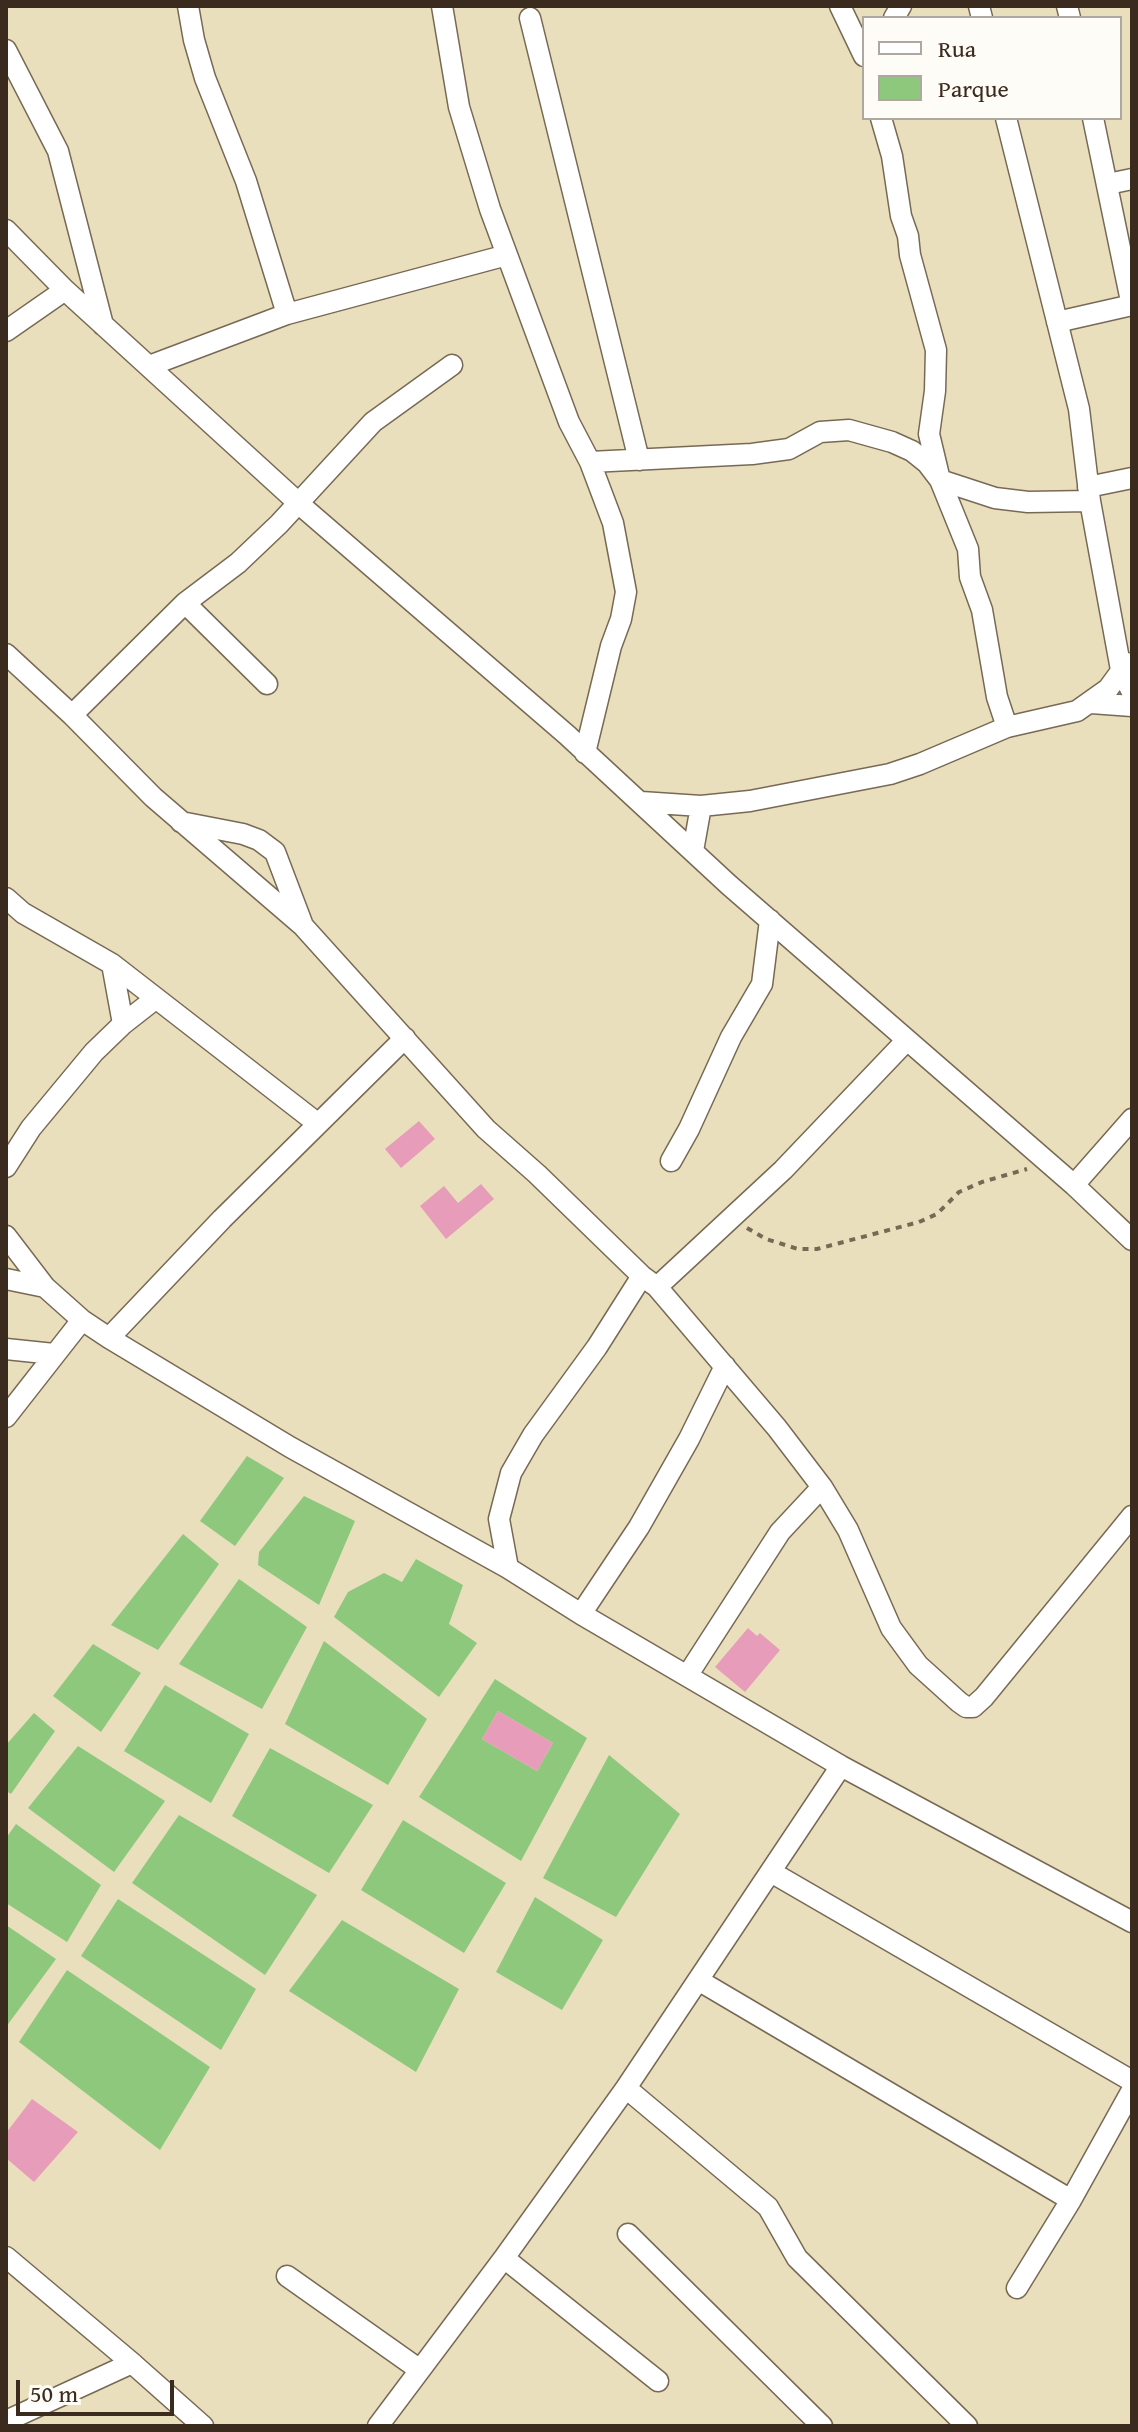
<!DOCTYPE html>
<html>
<head>
<meta charset="utf-8">
<style>
  body { margin:0 }
  #map { position:relative; width:1138px; height:2432px; overflow:hidden; background:#eadfbc; font-family:"Gentium Book Plus",serif }
  canvas { display:block }
  .frame { position:absolute; inset:0; border:8px solid #3b2a1e; pointer-events:none }
  .legend { position:absolute; left:862px; top:16px; width:260px; height:104px; box-sizing:border-box; background:#fdfcf7; border:2px solid #afa8a0; margin:0; padding:10px 14px; list-style:none; font-size:24px; color:#3b2a1e }
  .legend li { display:flex; align-items:center; gap:16px; height:40px }
  .legend b { width:40px; border:2px solid #afa8a0 }
  .scale { position:absolute; left:16px; top:2380px; width:158px; height:36px; box-sizing:border-box; border:4px solid #3b2a1e; border-top:0; padding-left:10px; font-size:24px; line-height:28px; white-space:nowrap; color:#3b2a1e; -webkit-text-stroke:6px #fdfcf7; paint-order:stroke }
</style>
</head>
<body>
<div id="map">
<canvas width="1138" height="2432"></canvas>
<div class="frame"></div>
<ul class="legend">
<li><b style="height:10px;background:#fff"></b>Rua</li>
<li><b style="height:22px;background:#8dc87d"></b>Parque</li>
</ul>
<div class="scale">50 m</div>
</div>
<script>
const g = document.querySelector('canvas').getContext('2d');
g.lineJoin = 'round';
function fillPath(path, color) { g.fillStyle = color; g.fill(path, 'evenodd'); }
const shape = rows => new Path2D(rows.map(r => 'M' + r).join(''));
function strokePath(path, color, width, dash) { g.strokeStyle = color; g.lineWidth = width; g.lineCap = dash ? 'butt' : 'round'; g.setLineDash(dash || []); g.stroke(path); }
fillPath(shape([
  [247,1456,284,1478,235,1546,200,1521],
  [304,1496,355,1521,319,1605,258,1565,259,1552],
  [183,1534,219,1564,158,1650,111,1625],
  [416,1559,463,1585,449,1624,477,1643,439,1697,334,1617,348,1592,384,1573,402,1582],
  [239,1579,307,1627,262,1709,179,1664],
  [324,1641,427,1719,388,1785,285,1724],
  [93,1644,141,1673,101,1732,53,1696],
  [495,1679,587,1738,521,1861,419,1797],
  [498,1711,553,1743,537,1771,482,1739],
  [165,1685,249,1734,211,1803,124,1751],
  [34,1713,55,1731,11,1794,6,1791,6,1745],
  [78,1746,165,1801,114,1872,28,1808],
  [270,1748,373,1805,329,1873,232,1816],
  [609,1755,680,1814,616,1917,543,1878],
  [179,1815,317,1895,265,1975,132,1883],
  [403,1820,506,1883,464,1953,361,1890],
  [16,1824,101,1885,67,1942,6,1903,6,1838],
  [535,1897,603,1940,562,2010,496,1972],
  [118,1899,256,1989,221,2050,81,1956],
  [342,1920,459,1989,416,2072,289,1991],
  [6,1925,56,1959,6,2027],
  [67,1970,210,2067,160,2150,19,2042]
]), '#8dc87d');
fillPath(shape([
  [419,1121,435,1139,401,1168,385,1149],
  [481,1184,494,1199,446,1239,420,1206,444,1186,458,1203],
  [748,1628,757,1636,760,1633,780,1650,745,1692,715,1667],
  [498,1711,553,1743,537,1771,482,1739],
  [32,2099,78,2132,34,2182,6,2158,6,2133]
]), '#e79cba');
const minor = shape([
  [188,6,194,40,205,78,246,181,287,314,507,255],
  [442,6,459,107,490,209,569,422,590,462,613,523,626,592,621,619,611,646,585,753],
  [840,6,864,56],
  [979,6,982,18],
  [1067,6,1070,18],
  [530,18,639,460],
  [894,18,901,6],
  [6,50,58,151,103,325],
  [881,118,892,156,901,216,908,236,910,255,936,350,935,391,929,434,940,480,968,549,970,577,982,610,997,697,1007,727],
  [1006,118,1079,409,1090,501,1121,670,1132,692],
  [1093,118,1132,306],
  [1108,184,1132,179],
  [6,230,65,290,305,509,567,735,729,885,1074,1185,1132,1240],
  [1057,322,1132,305],
  [6,331,65,290],
  [149,366,287,314],
  [590,462,752,454,789,449,820,432,849,430,892,442,912,451,927,463,940,480,995,498,1028,502,1090,501],
  [1088,487,1132,478],
  [185,603,267,684],
  [6,654,72,715,153,797,303,926,486,1129,537,1174,642,1276,657,1287,777,1428,822,1487,848,1530,891,1628,918,1665,959,1702,966,1707,973,1707,984,1697,1132,1516],
  [1091,703,1132,706],
  [72,715,185,603,238,563,279,524,373,422,452,365],
  [641,802,701,806,750,801,890,774,920,764,1007,727,1077,711,1108,689,1127,663],
  [181,822,243,834,259,840,275,852,302,923],
  [693,851,701,806],
  [6,898,23,913,112,964,317,1123],
  [112,964,123,1024],
  [671,1161,689,1129,731,1037,762,984,770,920],
  [6,1167,31,1128,94,1052,123,1024,155,999],
  [1074,1185,1132,1119],
  [6,1236,45,1287,82,1320,109,1338,290,1447,508,1568,581,1614,841,1766,1132,1922],
  [6,1279,45,1287],
  [657,1287,783,1170,907,1040],
  [109,1338,222,1219,405,1038],
  [6,1349,54,1354],
  [6,1417,82,1320],
  [508,1568,499,1519,511,1473,533,1435,597,1347,642,1276],
  [581,1614,639,1527,689,1439,725,1366],
  [687,1676,780,1532,822,1487],
  [771,1872,1132,2081],
  [698,1980,1071,2200],
  [626,2088,768,2207,797,2258,967,2426],
  [628,2234,822,2426],
  [6,2257,132,2363,203,2426],
  [504,2258,658,2381],
  [287,2276,420,2370],
  [1017,2288,1071,2200,1132,2090],
  [6,2421,132,2363],
  [378,2426,504,2258,626,2088,841,1766]
]);
strokePath(minor, '#786955', 23);
strokePath(shape([
  [747,1228,766,1239,798,1249,817,1249,919,1222,937,1214,959,1192,982,1182,1027,1169]
]), '#786955', 4, [6, 6]);
strokePath(minor, '#fff', 20);
</script>
</body>
</html>
